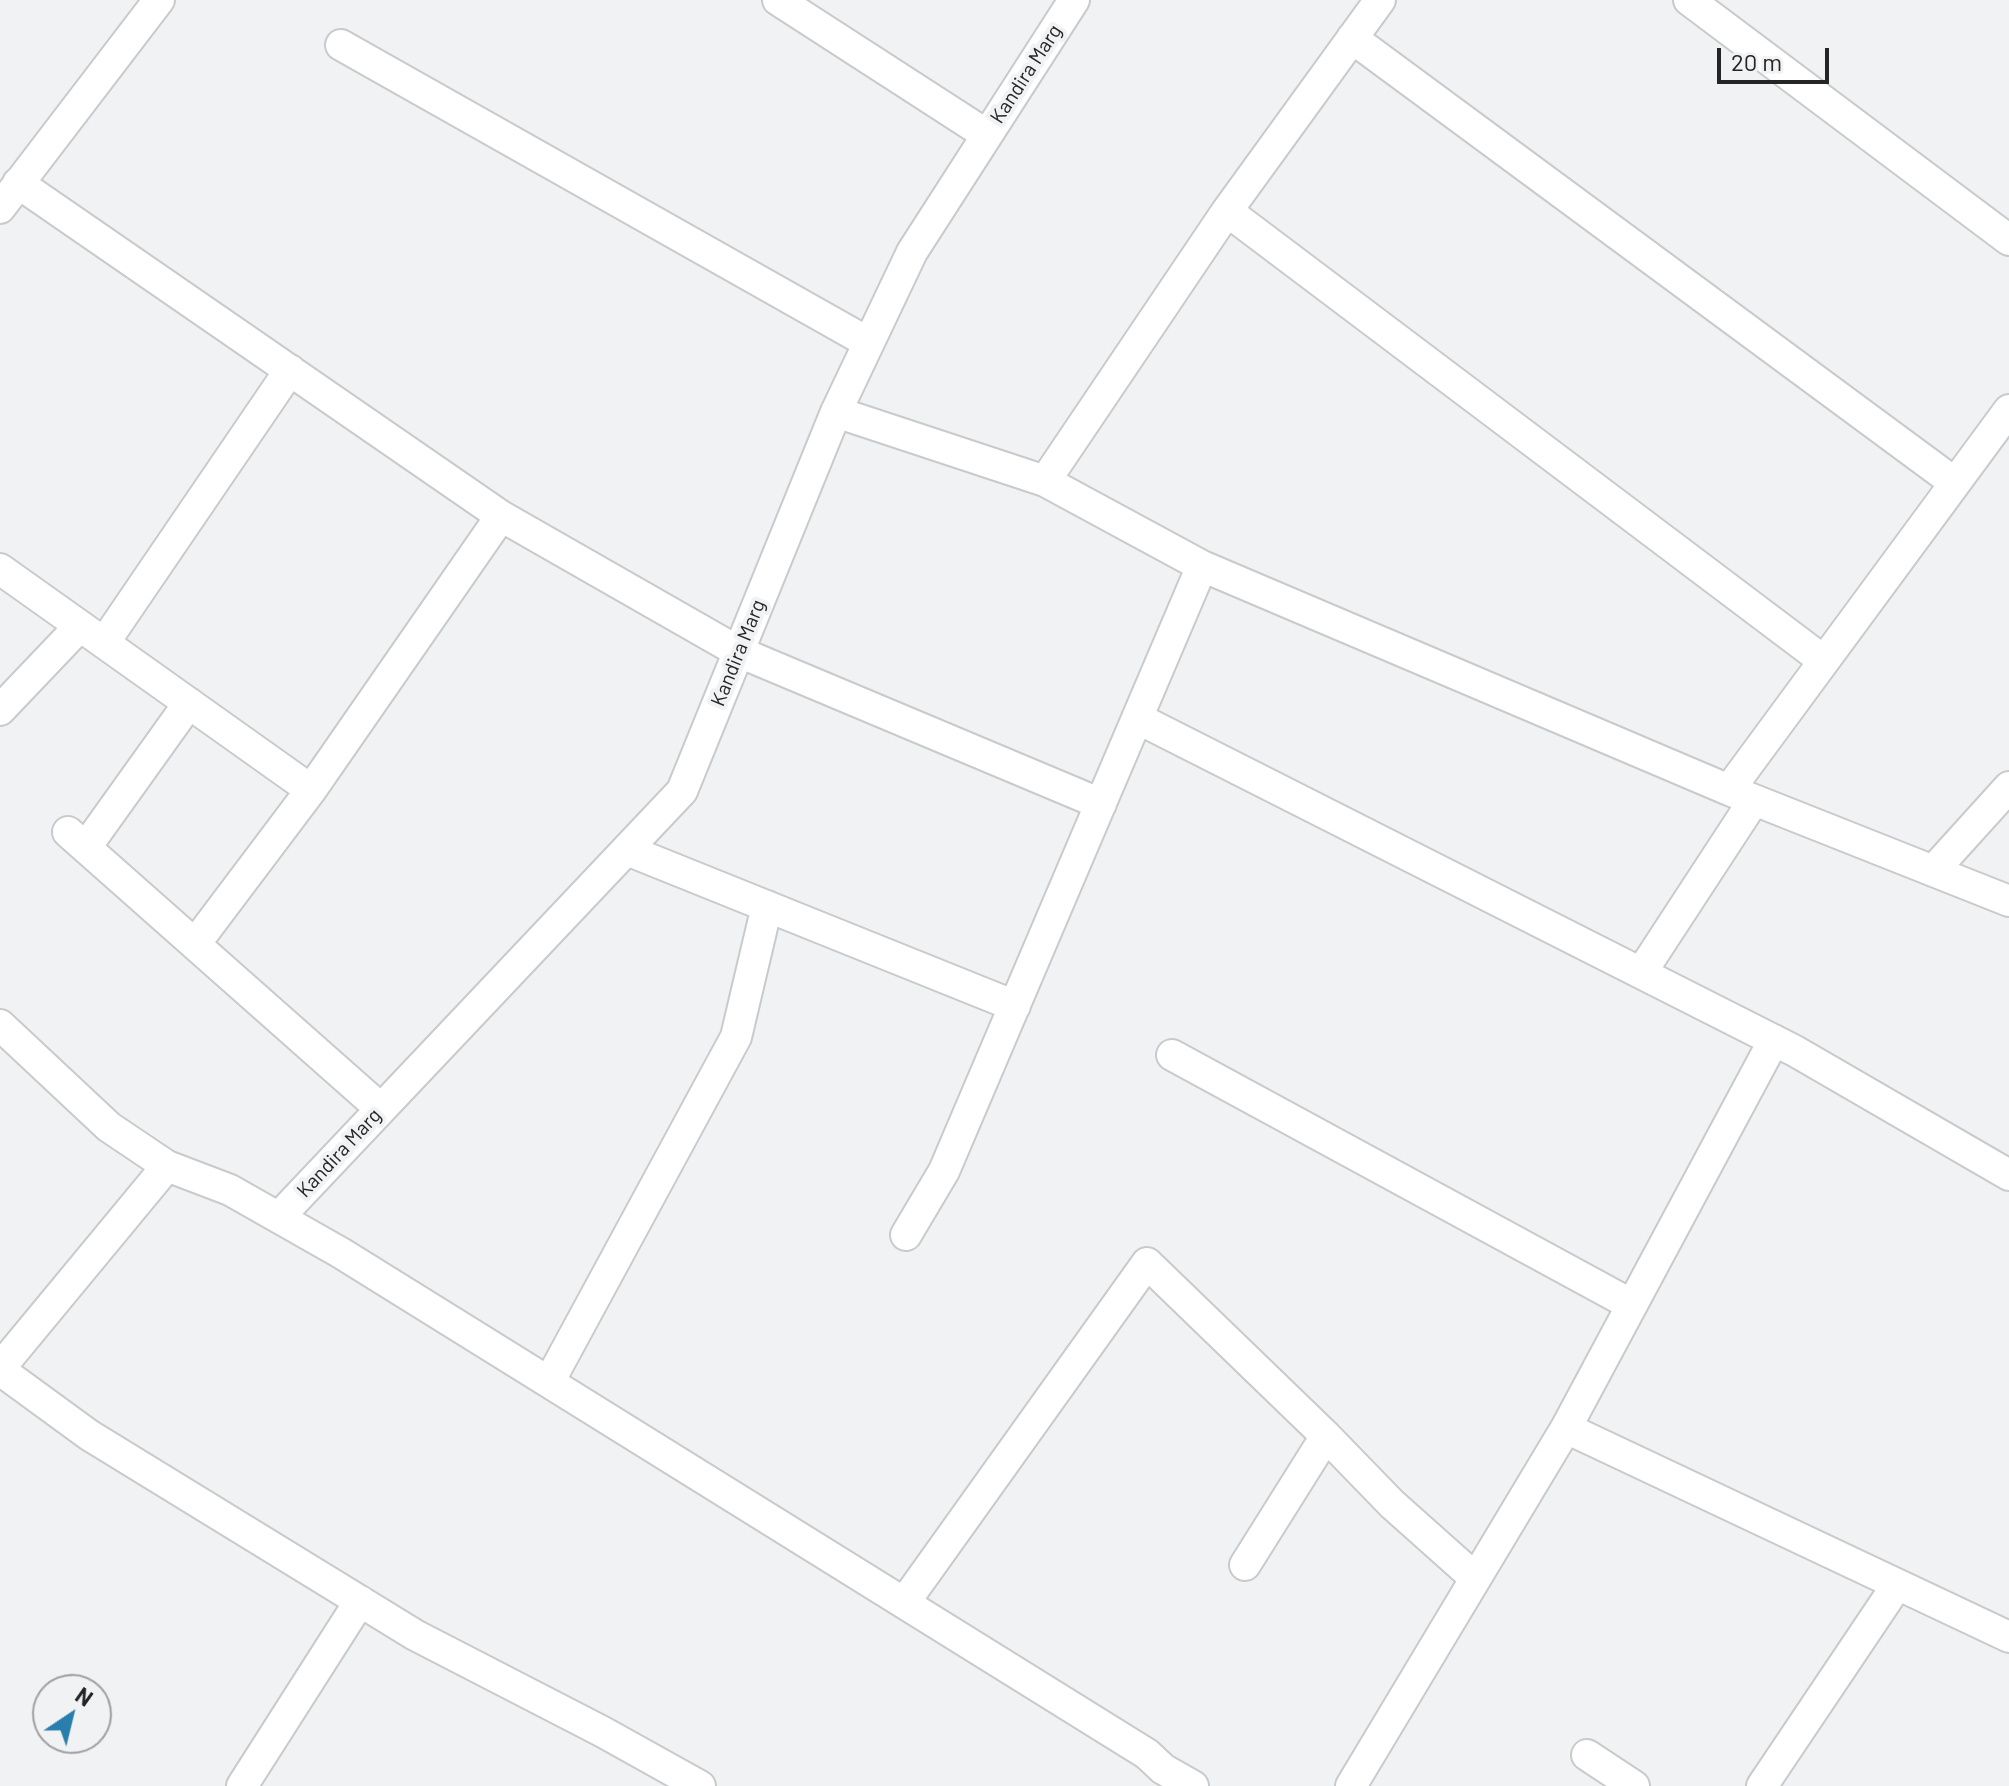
<!DOCTYPE html>
<html>
<head>
<meta charset="utf-8">
<style>
  body { margin:0 }
  #map { position:relative; width:2009px; height:1786px; overflow:hidden; background:#f1f2f3; font-family:Barlow,sans-serif }
  canvas { display:block }
  .north { position:absolute; left:32px; top:1674px; width:80px; height:80px; box-sizing:border-box; background:#f1f2f3; border:2px solid #9fa0a1; border-radius:50%; rotate:35deg; font-size:22px; font-weight:700; line-height:32px; text-align:center; color:#252526 }
  .north::after { content:''; display:block; margin:auto; width:28px; height:36px; background:#297ead; clip-path:polygon(50% 0,100% 100%,50% 72%,0 100%) }
  .scale { position:absolute; left:1717px; top:48px; width:112px; height:36px; box-sizing:border-box; border:4px solid #252526; border-top:0; padding-left:10px; font-size:24px; line-height:28px; white-space:nowrap; color:#252526; -webkit-text-stroke:6px #f1f2f3; paint-order:stroke }
</style>
</head>
<body>
<div id="map">
<canvas width="2009" height="1786"></canvas>
<div class="north">N</div>
<div class="scale">20 m</div>
</div>
<script>
const g = document.querySelector('canvas').getContext('2d');
g.lineJoin = 'round';
const shape = rows => new Path2D(rows.map(r => 'M' + r).join(''));
function strokePath(path, color, width, dash) { g.strokeStyle = color; g.lineWidth = width; g.lineCap = dash ? 'butt' : 'round'; g.setLineDash(dash || []); g.stroke(path); }
function label(font, color, halo, rows, align = 'center') {
  g.font = font + ' Barlow,sans-serif'; g.lineWidth = 8; g.setLineDash([]); g.textBaseline = 'middle'; g.strokeStyle = halo; g.fillStyle = color; for (const [text, x, y, turn = 0] of rows) {
    g.save(); g.translate(x, y); g.rotate((+turn || 0) * Math.PI / 180); g.textAlign = isNaN(turn) ? turn : align; if (halo) g.strokeText(text, 0, 0); g.fillText(text, 0, 0); g.restore();
  }
}
const street = shape([
  [778,0,987,135],
  [1689,0,2009,240],
  [1352,38,1955,483],
  [341,45,869,343],
  [18,183,501,516,739,652,1101,804],
  [0,208,159,0],
  [1227,211,1824,661],
  [836,412,1045,481,1202,566,1729,790,2009,901],
  [1045,481,1227,211,1380,0],
  [0,569,311,790],
  [104,643,290,370],
  [0,710,80,626],
  [1137,718,1795,1051,2009,1175],
  [1729,790,2009,410],
  [68,832,381,1109],
  [86,847,189,703],
  [627,850,1015,1006],
  [1933,871,2009,787],
  [195,944,311,790,501,516],
  [1641,973,1754,800],
  [0,1025,109,1127,167,1166,230,1190,341,1253,1147,1754,1163,1769,1193,1786],
  [1172,1055,1632,1305],
  [279,1217,682,791,836,412,912,252,1074,0],
  [906,1235,944,1171,1202,566],
  [0,1368,167,1166],
  [0,1370,89,1435,415,1635,603,1732,700,1786],
  [549,1382,736,1037,767,906],
  [1566,1428,2009,1637],
  [1245,1565,1326,1436],
  [904,1603,1147,1263,1326,1436,1392,1504,1475,1578],
  [1587,1755,1634,1786],
  [242,1786,360,1601],
  [1351,1786,1566,1428,1774,1040],
  [1762,1786,1897,1585]
]);
strokePath(street, '#c9cacb', 34);
strokePath(street, '#fff', 30);
label('20px', '#252526', '#f1f2f3', [
  ["Kandira Marg",1026,74,-57],
  ["Kandira Marg",738,653,-68],
  ["Kandira Marg",339,1153,-47]
]);
</script>
</body>
</html>
